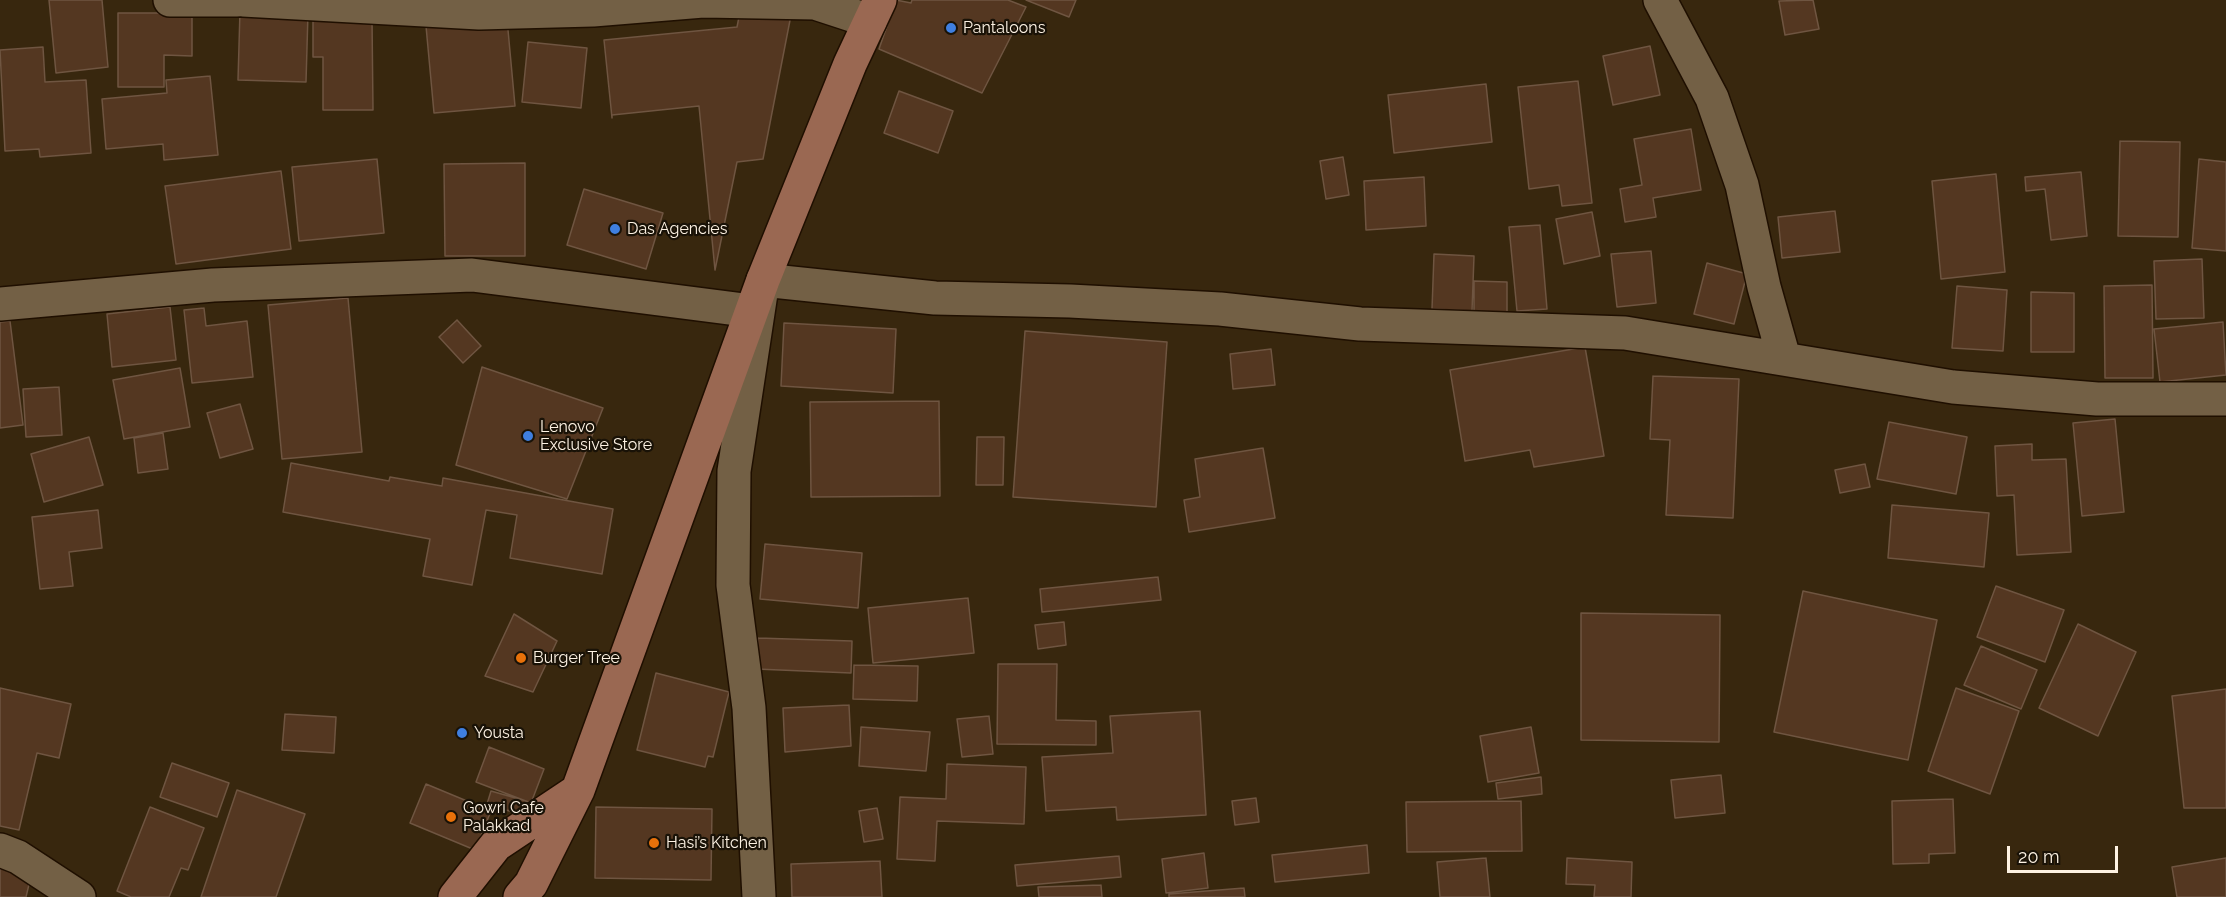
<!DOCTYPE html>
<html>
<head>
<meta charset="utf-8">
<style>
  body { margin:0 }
  #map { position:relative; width:2226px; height:897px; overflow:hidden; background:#38270e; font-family:Raleway,sans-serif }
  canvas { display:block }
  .scale { position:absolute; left:2007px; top:846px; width:111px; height:27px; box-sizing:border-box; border:3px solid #fdf2e3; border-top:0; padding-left:8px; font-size:18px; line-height:21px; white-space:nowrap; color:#fdf2e3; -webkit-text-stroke:4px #191207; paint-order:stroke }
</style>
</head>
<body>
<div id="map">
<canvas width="2226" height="897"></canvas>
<div class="scale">20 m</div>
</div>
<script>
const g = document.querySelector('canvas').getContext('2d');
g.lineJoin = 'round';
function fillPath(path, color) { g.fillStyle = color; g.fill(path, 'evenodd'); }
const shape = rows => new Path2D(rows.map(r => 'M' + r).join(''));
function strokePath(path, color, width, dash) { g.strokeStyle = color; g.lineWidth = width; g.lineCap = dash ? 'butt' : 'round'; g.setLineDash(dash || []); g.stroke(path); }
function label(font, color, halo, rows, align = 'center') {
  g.font = font + ' Raleway,sans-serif'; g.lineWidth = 4.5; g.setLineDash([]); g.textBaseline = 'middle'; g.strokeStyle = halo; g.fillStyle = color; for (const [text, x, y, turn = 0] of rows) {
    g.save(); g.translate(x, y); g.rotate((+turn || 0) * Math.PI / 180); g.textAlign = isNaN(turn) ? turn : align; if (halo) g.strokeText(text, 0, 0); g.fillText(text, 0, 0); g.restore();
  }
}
const building = shape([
  [49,0,102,0,108,67,56,73,49,0],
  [896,0,911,3,912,0,1008,0,1026,7,982,93,879,49,896,0],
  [1026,0,1076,0,1069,17,1026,0],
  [1813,0,1819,29,1785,35,1779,1,1813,0],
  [741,7,792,10,763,159,737,162,715,270,699,106,612,115,612,118,604,40,737,27,741,7],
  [240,11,308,13,306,82,238,80,240,11],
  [118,13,192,13,192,56,164,55,164,87,118,87,118,13],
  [313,19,372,19,373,110,323,110,323,57,313,57,313,19],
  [507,19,515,106,434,113,426,26,507,19],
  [528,42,587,48,581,108,522,102,528,42],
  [1650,46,1660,95,1613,105,1603,56,1650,46],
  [43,47,45,82,86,80,91,153,40,157,39,149,5,151,0,50,43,47],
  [210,76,218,155,164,160,163,144,106,149,102,99,167,93,166,80,210,76],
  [1578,81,1592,203,1562,206,1559,185,1529,189,1518,87,1578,81],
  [1486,84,1492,142,1394,153,1388,95,1486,84],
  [899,91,953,111,938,153,884,133,899,91],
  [1691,129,1701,190,1653,198,1656,217,1625,222,1620,189,1642,185,1634,139,1691,129],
  [2120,141,2180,142,2178,237,2118,236,2120,141],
  [1343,157,1349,195,1326,199,1320,161,1343,157],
  [377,159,384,233,299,241,292,167,377,159],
  [2199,159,2226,162,2226,251,2192,248,2199,159],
  [525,163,525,256,445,256,444,164,525,163],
  [281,171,291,249,176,264,165,186,281,171],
  [2081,172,2087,236,2051,240,2045,189,2026,191,2025,177,2081,172],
  [1996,174,2005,272,1941,279,1932,181,1996,174],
  [1424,177,1426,226,1366,230,1364,181,1424,177],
  [584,189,663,213,646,269,567,245,584,189],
  [1835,211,1840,252,1782,258,1778,217,1835,211],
  [1592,212,1600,256,1564,264,1556,219,1592,212],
  [1540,225,1547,309,1517,311,1509,227,1540,225],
  [1651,251,1656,303,1617,307,1611,254,1651,251],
  [1434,254,1474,256,1472,311,1432,309,1434,254],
  [2202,259,2204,318,2156,319,2154,261,2202,259],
  [1707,263,1747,274,1734,324,1694,314,1707,263],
  [1474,281,1507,282,1507,323,1474,323,1474,281],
  [2152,285,2153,378,2105,378,2104,286,2152,285],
  [1957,286,2007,290,2003,351,1952,348,1957,286],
  [2031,292,2074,293,2074,352,2031,352,2031,292],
  [348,298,362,452,282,459,268,305,348,298],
  [170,307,176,360,112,367,107,314,170,307],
  [204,308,206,326,247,321,253,377,192,383,184,310,204,308],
  [457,320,481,346,463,363,439,337,457,320],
  [10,321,23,425,0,428,0,322,10,321],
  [2223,322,2226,375,2160,382,2154,329,2223,322],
  [784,323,896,329,893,393,781,386,784,323],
  [1025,331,1167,342,1156,507,1013,497,1025,331],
  [1585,347,1604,456,1534,467,1530,450,1465,461,1450,370,1585,347],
  [1271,349,1275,385,1233,389,1230,354,1271,349],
  [482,367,603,408,567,499,456,465,482,367],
  [180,368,190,427,124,439,113,380,180,368],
  [1653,376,1739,379,1733,518,1666,515,1670,440,1650,439,1653,376],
  [59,387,62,435,26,437,23,389,59,387],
  [939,401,940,496,811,497,810,402,939,401],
  [240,404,253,449,220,458,207,413,240,404],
  [2115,419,2124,512,2082,516,2073,423,2115,419],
  [1889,422,1967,437,1956,494,1877,479,1889,422],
  [163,433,168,469,138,473,134,438,163,433],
  [89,437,103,485,44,502,31,454,89,437],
  [977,437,1004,437,1003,485,976,485,977,437],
  [2032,444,2032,460,2066,459,2071,552,2017,555,2014,495,1997,496,1995,446,2032,444],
  [1263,448,1275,518,1189,532,1184,500,1200,497,1195,459,1263,448],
  [291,463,389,481,390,477,442,486,443,478,613,509,602,574,510,558,517,515,486,510,472,585,423,576,430,539,283,512,291,463],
  [1865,464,1870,487,1840,493,1835,470,1865,464],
  [1892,505,1989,513,1984,567,1888,558,1892,505],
  [98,510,102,548,69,552,73,586,40,589,32,517,98,510],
  [765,544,862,553,858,608,760,599,765,544],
  [1158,577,1161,600,1042,612,1040,589,1158,577],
  [1996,586,2064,610,2045,662,1977,637,1996,586],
  [1803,591,1937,620,1908,760,1774,732,1803,591],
  [968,598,974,653,873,663,868,608,968,598],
  [1581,613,1720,615,1719,742,1581,740,1581,613],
  [514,614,557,641,533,692,485,676,514,614],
  [1064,622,1066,645,1038,649,1035,625,1064,622],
  [2078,624,2136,652,2098,736,2039,708,2078,624],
  [758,638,852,641,851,673,756,669,758,638],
  [1981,646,2037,670,2021,709,1964,685,1981,646],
  [998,664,1057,664,1056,720,1096,721,1096,745,997,744,998,664],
  [854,665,918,666,917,701,853,699,854,665],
  [656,673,729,692,713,757,708,756,705,767,637,750,656,673],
  [0,688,71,704,59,758,37,753,19,830,0,826,0,688],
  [1956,688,2019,711,1990,794,1928,771,1956,688],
  [2226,689,2226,808,2184,808,2172,696,2226,689],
  [849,705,851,746,785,752,783,708,849,705],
  [1200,711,1206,815,1117,820,1116,807,1046,811,1042,757,1113,753,1110,716,1200,711],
  [285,714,336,717,334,753,282,750,285,714],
  [989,716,993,754,962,757,957,719,989,716],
  [861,727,930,732,926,771,859,766,861,727],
  [1531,727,1539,773,1488,782,1480,736,1531,727],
  [489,747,544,769,531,803,476,782,489,747],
  [172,763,229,783,217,817,160,797,172,763],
  [947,764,1026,767,1024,824,937,821,935,861,897,859,900,797,946,799,947,764],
  [1721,775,1725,813,1675,818,1671,780,1721,775],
  [1541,777,1542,794,1498,799,1496,783,1541,777],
  [426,784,491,811,475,850,410,823,426,784],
  [237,790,305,814,276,897,201,897,237,790],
  [491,791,526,801,522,815,487,804,491,791],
  [1256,798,1259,822,1235,825,1232,801,1256,798],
  [1953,799,1955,853,1929,854,1929,863,1893,864,1892,801,1953,799],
  [1521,801,1522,851,1407,852,1406,802,1521,801],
  [150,807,204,828,188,870,181,868,169,897,131,897,117,891,150,807],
  [596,807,712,809,711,880,595,878,596,807],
  [877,808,883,839,864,842,859,811,877,808],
  [1367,845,1369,873,1275,882,1272,855,1367,845],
  [1204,853,1208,888,1166,893,1162,859,1204,853],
  [1119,856,1121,877,1017,886,1015,865,1119,856],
  [1486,858,1490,897,1440,897,1437,862,1486,858],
  [1567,858,1632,862,1631,897,1594,897,1595,885,1566,884,1567,858],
  [2226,858,2226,897,2177,897,2172,867,2226,858],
  [880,861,882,897,792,897,791,864,880,861],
  [0,866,31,876,26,897,0,897,0,866],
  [1101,885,1102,897,1039,897,1038,887,1101,885],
  [1244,888,1245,897,1169,897,1169,894,1244,888]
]);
fillPath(building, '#543721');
strokePath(building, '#6f5541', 1.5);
const minor = shape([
  [170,0,237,0],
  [243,0,479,13,593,10,703,1,815,3,870,21],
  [1660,0,1712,98,1742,185,1764,287,1784,358],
  [0,304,213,285,472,275,752,311],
  [0,850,18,857,79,897],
  [759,897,749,708,733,585,734,471,763,280,935,298,1070,301,1220,309,1360,324,1625,333,1953,387,2097,399,2226,399]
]);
const major = shape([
  [455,897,496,845,577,791],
  [520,897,531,884,578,790,763,280,850,64,880,0]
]);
strokePath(minor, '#1f0f00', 36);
strokePath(major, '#1f0f00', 36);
strokePath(minor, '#736045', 33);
strokePath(major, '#9a6852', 33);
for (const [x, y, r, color] of [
  [951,28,6,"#3f7fe0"],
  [615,229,6,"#3f7fe0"],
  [528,436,6,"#3f7fe0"],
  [521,658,6,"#e8710a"],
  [462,733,6,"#3f7fe0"],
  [451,817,6,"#e8710a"],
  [654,843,6,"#e8710a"]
]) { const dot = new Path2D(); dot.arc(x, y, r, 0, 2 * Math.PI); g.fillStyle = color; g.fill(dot); strokePath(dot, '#191207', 2); }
label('16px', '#fdf2e3', '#191207', [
  ["Pantaloons",963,28],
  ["Das Agencies",627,229],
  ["Lenovo",540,427],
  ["Exclusive Store",540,445],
  ["Burger Tree",533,658],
  ["Yousta",474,733],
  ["Gowri Cafe",463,808],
  ["Palakkad",463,826],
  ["Hasi’s Kitchen",666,843]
], 'left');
</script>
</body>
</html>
